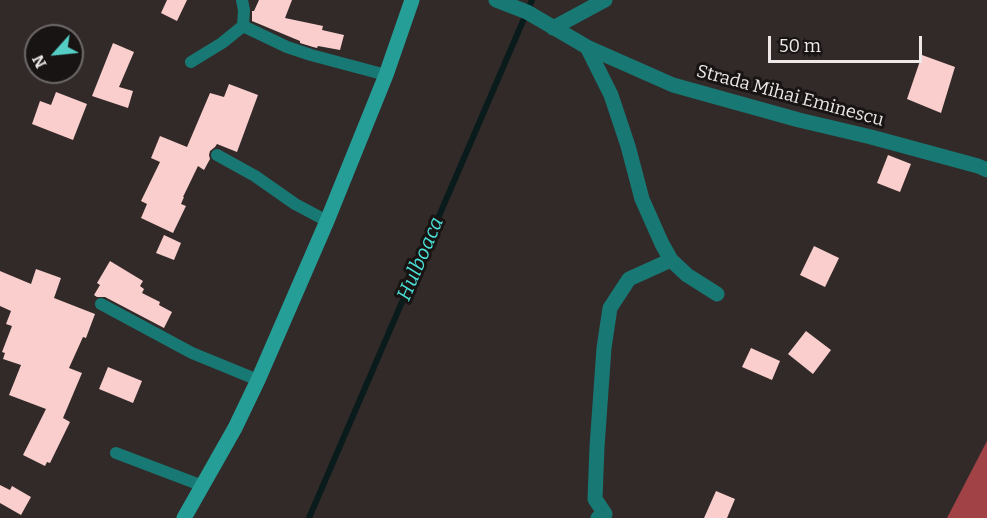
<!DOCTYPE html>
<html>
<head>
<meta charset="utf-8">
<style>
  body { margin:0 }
  #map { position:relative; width:987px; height:518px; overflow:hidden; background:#322a29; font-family:Bitter,serif }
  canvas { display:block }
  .north { position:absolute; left:24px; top:24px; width:60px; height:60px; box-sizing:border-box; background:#171413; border:2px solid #6d6968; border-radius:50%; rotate:243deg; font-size:16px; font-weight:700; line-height:24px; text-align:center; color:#eee8e8 }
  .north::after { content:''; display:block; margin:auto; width:21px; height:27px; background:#55cec6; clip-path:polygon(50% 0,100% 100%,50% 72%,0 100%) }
  .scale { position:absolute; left:768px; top:36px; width:154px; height:27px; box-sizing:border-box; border:3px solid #eee8e8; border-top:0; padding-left:8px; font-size:18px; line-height:21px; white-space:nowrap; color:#eee8e8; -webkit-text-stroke:4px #171413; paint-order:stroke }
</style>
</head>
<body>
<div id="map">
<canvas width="987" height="518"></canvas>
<div class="north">N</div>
<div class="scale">50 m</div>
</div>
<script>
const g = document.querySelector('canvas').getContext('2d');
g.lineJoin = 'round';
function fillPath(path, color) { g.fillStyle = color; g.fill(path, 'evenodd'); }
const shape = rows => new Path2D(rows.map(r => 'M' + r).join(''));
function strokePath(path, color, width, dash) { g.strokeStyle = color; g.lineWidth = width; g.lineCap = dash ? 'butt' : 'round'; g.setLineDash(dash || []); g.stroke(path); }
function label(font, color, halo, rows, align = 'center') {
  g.font = font + ' Bitter,serif'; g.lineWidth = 6; g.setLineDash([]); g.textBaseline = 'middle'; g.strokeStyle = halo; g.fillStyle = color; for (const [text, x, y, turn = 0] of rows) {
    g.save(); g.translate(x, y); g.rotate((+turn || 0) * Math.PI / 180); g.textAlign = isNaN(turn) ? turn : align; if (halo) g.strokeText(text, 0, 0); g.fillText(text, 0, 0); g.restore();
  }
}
fillPath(shape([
  [987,441,987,518,947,518]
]), '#a14346');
strokePath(shape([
  [309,518,532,0]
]), '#091c1b', 6);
fillPath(shape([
  [167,0,187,0,177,21,161,13],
  [259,0,292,0,285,18,323,26,322,30,344,35,340,50,318,46,317,48,313,47,300,43,300,41,252,21,252,11,254,11],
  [113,43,134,52,119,87,133,91,128,108,92,96],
  [922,55,955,67,941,113,907,99],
  [229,84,258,95,237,152,217,144,215,147,210,151,209,155,210,159,204,170,198,166,183,197,184,197,181,204,186,206,173,233,141,218,147,204,141,201,160,162,151,158,160,136,187,147,210,93,224,97],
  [56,92,87,104,73,140,32,124,40,101,51,105],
  [888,155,911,164,900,192,877,183],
  [164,235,181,243,174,260,156,253],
  [814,246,839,258,825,287,800,275],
  [110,261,143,281,140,286,144,289,142,293,160,302,159,305,172,312,164,328,105,297,97,297,94,295,100,285,97,283],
  [36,269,61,278,54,298,95,314,86,338,83,337,69,368,82,373,63,418,70,422,50,463,47,462,45,466,23,455,46,409,9,395,21,365,3,359,5,353,2,352,12,326,6,324,11,311,0,306,0,271,31,284],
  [806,331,831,350,813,374,788,354],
  [751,348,780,361,772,380,742,367],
  [108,367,142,381,133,403,99,389],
  [0,485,10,490,12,486,31,497,21,515,0,503],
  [716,491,735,499,727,518,704,518]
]), '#facecc');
strokePath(shape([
  [242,0,244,10,243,26],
  [191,62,222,43,243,26,287,47,311,55,386,75],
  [217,155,255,176,295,204,327,221],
  [101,304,192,353,258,380],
  [116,453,203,486]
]), '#187873', 12);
strokePath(shape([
  [496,0,527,12,587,47,673,85,799,120,871,137,978,166,987,170],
  [553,28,605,0],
  [587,47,611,95,628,146,642,199,662,244,671,260,687,275,717,294],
  [598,518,605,514,595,499,597,447,604,348,610,308,629,279,671,260]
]), '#187873', 15);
strokePath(shape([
  [184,518,235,428,258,380,327,221,386,75,412,0]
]), '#259e97', 15);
label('18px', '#eee8e8', '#171413', [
  ["Strada Mihai Eminescu",790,96,15]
]);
label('italic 20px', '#4ce1d9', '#171413', [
  ["Hulboaca",421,259,-67]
]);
</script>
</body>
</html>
